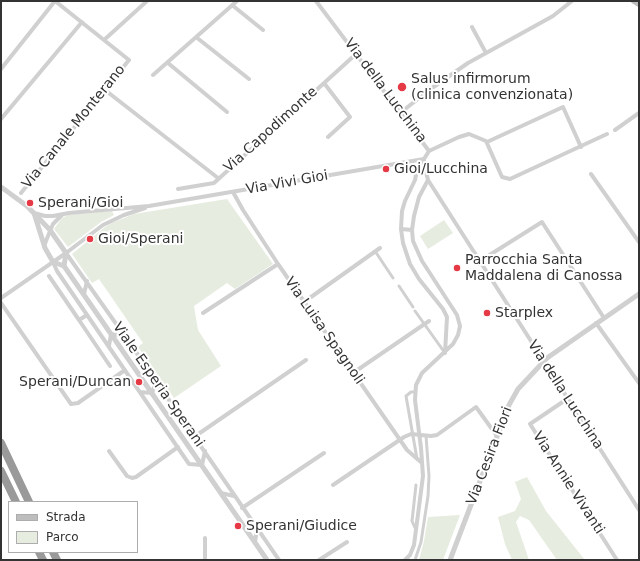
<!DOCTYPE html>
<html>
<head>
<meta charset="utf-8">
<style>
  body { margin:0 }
  #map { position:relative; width:640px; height:561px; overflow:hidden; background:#fff; font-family:"DejaVu Sans",sans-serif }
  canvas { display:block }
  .frame { position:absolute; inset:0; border:2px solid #333; pointer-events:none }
  .legend { position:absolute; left:8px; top:501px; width:130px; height:52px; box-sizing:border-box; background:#fff; border:1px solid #adadad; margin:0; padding:5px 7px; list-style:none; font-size:12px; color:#333 }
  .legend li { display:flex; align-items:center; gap:8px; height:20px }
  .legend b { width:20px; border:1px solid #adadad }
</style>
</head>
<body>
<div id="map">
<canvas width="640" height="561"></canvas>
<div class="frame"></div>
<ul class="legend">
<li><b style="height:5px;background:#bdbdbd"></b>Strada</li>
<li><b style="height:11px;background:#e6ecdf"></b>Parco</li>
</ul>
</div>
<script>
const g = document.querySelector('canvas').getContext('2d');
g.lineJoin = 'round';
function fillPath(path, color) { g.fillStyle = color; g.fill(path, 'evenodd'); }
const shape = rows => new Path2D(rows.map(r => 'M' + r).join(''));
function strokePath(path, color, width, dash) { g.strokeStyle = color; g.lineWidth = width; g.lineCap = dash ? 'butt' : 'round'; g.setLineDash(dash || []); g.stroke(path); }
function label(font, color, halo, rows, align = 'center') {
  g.font = font + ' "DejaVu Sans",sans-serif'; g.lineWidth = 4; g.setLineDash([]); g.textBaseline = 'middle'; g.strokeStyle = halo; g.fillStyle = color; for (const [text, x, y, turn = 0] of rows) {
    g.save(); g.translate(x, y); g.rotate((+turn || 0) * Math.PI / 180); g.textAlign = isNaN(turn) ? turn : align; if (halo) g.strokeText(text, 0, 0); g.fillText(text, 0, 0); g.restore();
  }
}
fillPath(shape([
  [227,199,273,264,235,289,227,283,194,306,198,330,221,366,174,398,138,347,143,343,99,279,92,283,72,254,105,227,112,223,134,214],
  [112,211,114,215,101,222,68,247,54,229,62,218,68,215],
  [444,220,453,233,428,249,420,236],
  [527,477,546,511,585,560,557,560,529,520,520,516,516,522,529,560,512,560,505,544,498,517,515,511,521,499,515,482],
  [460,515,443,560,419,560,424,541,428,517]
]), '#e6ecdf');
strokePath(shape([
  [375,251,393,278],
  [399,286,413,307],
  [415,311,445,353],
  [415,392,411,392,406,396,417,459],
  [416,530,412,521,416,485],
  [415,560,421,542,428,496,429,476,426,436]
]), '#d0d0d0', 3);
strokePath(shape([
  [316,1,429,151],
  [232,5,263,30],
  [472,27,486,53],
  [196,37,249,79],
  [104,40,147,1],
  [168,63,227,112],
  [1,69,55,1],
  [153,75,237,1],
  [324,83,350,117,328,137],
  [105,90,218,178],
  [400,113,432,88,468,63,553,16,572,1],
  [1,119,82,22],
  [615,130,639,113],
  [607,134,510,179,502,177,486,141,469,134,459,137,429,151,424,159,424,164,428,180,639,510],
  [487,142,563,107,581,147],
  [399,165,412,169,415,172,416,175,415,180,405,201,402,211,401,229,403,243,410,264,419,279,443,309,447,317,445,353],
  [591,174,639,242],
  [178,189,214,183,356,54],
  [233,192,243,210,278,264,407,450,422,463],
  [21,193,129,60,55,1],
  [34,213,45,216,53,216,69,213,149,206,424,159],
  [401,229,412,230],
  [44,246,48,236,53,224,62,215],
  [66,253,136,352,279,560],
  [480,261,542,222,604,318],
  [53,262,57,271,189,464,202,465,205,451],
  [49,276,79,320],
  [84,294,87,281],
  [1,298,66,253,103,225,124,215,145,208],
  [304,302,380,248],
  [1,303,71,404,78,403,125,370],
  [203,313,278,264],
  [87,315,79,320,110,366],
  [596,323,639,383],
  [109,346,111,334,125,336],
  [353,373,429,321],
  [140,392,152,393,156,381],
  [567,399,530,424,617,560],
  [194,437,306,360],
  [109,451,127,476,132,478,136,477,178,447],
  [333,485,404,437,411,434,431,436,437,435,476,407,497,436],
  [221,493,234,496],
  [242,508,324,453],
  [205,538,205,560],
  [255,542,257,529],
  [319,560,347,542],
  [405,560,410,555,414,545,423,476,421,448,415,400,416,385,422,373,453,344,458,335,460,326,457,315,422,261,413,241,412,230,414,216,419,197,428,180]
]), '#d0d0d0', 4);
strokePath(shape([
  [1,187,27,206,50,230,66,253,64,266],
  [34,213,45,248,53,262,64,266,267,560],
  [450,560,509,405,518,389,547,358,639,294]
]), '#d0d0d0', 5);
strokePath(shape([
  [634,1,639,4]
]), '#bdbdbd', 6);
strokePath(shape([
  [1,443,29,502],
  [1,471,16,502],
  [39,552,43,560],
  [53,552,57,560]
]), '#9a9a9a', 8);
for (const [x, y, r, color] of [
  [402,87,5,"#e63946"],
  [386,169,4,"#e63946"],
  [30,203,4,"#e63946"],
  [90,239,4,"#e63946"],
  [457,268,4,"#e63946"],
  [487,313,4,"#e63946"],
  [139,382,4,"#e63946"],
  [238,526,4,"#e63946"]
]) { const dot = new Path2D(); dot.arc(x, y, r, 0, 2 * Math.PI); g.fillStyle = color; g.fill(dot); strokePath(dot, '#fff', 1.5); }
label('14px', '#333', '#fff', [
  ["Salus infirmorum",411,79],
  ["(clinica convenzionata)",411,95],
  ["Gioi/Lucchina",394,169],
  ["Sperani/Gioi",38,203],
  ["Gioi/Sperani",98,239],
  ["Parrocchia Santa",465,260],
  ["Maddalena di Canossa",465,276],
  ["Starplex",495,313],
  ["Sperani/Duncan",131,382,"right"],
  ["Sperani/Giudice",246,526]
], 'left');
label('14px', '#333', '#fff', [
  ["Via della Lucchina",385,91,53],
  ["Via Canale Monterano",74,127,-51],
  ["Via Capodimonte",271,130,-42],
  ["Via Vivi Gioi",287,183,-10],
  ["Via Luisa Spagnoli",324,331,55],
  ["Viale Esperia Sperani",158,385,55],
  ["Via della Lucchina",565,395,57],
  ["Via Cesira Fiori",490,456,-69],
  ["Via Annie Vivanti",568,483,57]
]);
</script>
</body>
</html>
